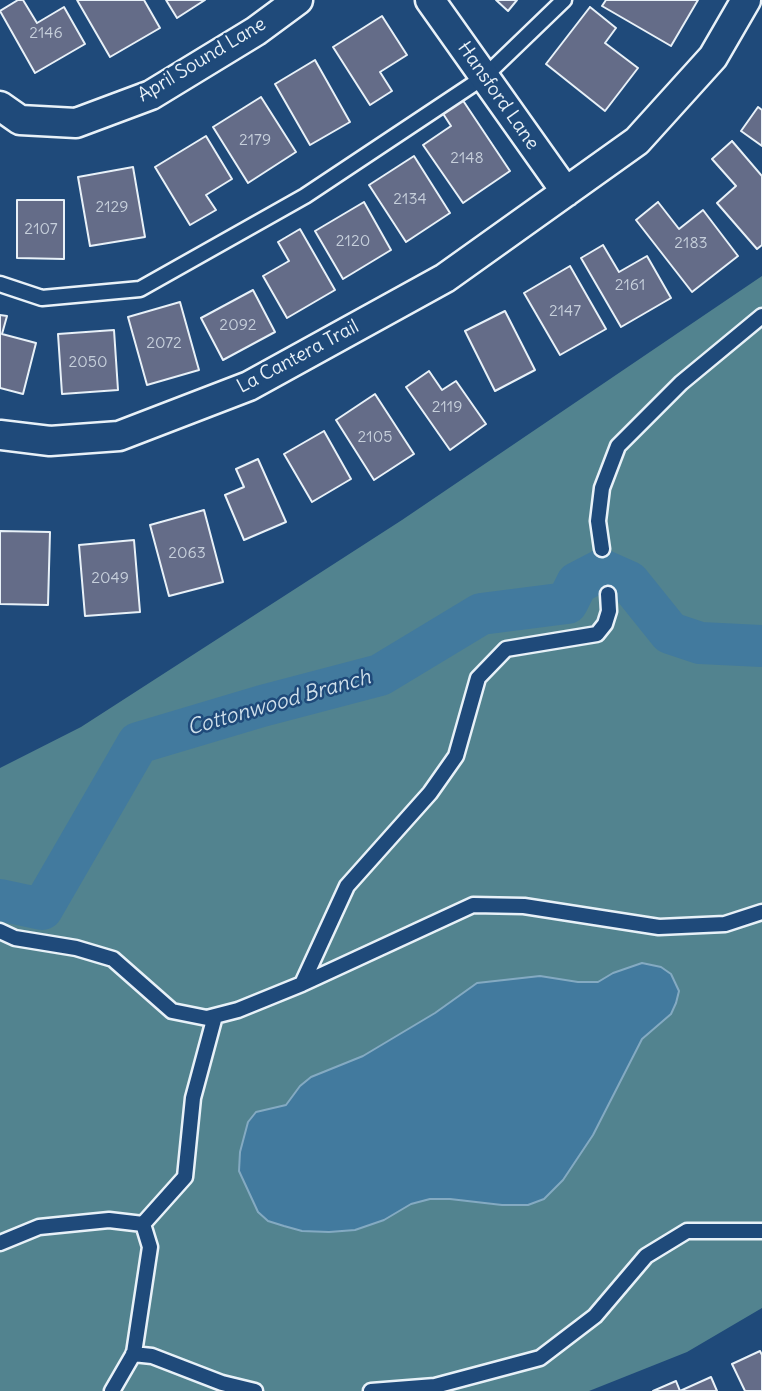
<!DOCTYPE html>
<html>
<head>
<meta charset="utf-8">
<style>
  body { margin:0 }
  canvas { display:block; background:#1f4a7a }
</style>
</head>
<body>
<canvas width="762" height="1391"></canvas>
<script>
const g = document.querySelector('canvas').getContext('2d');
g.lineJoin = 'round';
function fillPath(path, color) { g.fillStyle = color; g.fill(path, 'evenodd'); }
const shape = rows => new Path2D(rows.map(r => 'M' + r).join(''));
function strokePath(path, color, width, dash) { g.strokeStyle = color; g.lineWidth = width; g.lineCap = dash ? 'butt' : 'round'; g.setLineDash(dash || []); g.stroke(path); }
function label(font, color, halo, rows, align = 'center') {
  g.font = font + ' Delius,sans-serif'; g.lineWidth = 5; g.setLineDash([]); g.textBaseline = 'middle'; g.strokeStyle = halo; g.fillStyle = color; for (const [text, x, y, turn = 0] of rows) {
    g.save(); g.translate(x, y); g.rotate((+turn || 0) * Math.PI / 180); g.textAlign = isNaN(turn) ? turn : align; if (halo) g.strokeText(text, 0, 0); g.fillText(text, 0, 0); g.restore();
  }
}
fillPath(shape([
  [762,276,762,1308,687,1352,589,1391,0,1391,0,768,81,727,402,520]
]), '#52838f');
const water = shape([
  [642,963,661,967,671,974,679,991,676,1003,671,1014,642,1039,593,1135,563,1180,544,1199,528,1205,502,1205,450,1199,430,1199,411,1204,384,1220,355,1230,329,1232,302,1231,284,1226,268,1221,258,1212,239,1171,240,1152,248,1122,256,1112,286,1105,300,1086,311,1077,363,1056,435,1013,477,983,540,976,578,982,598,982,613,973,642,963]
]);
fillPath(water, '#427a9e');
strokePath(water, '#84aac2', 2);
strokePath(shape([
  [0,900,42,909,138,743,262,706,380,675,481,614,567,603,577,583,602,570,629,582,670,633,700,643,762,646]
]), '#427a9e', 42);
const building = shape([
  [18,0,23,0,37,23,64,7,85,44,35,73,0,11,18,0],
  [77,0,144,0,160,28,110,57,77,0],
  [166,0,205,0,177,18,166,0],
  [496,0,517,0,508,11,496,0],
  [606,0,698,0,671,46,602,6,606,0],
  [590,7,616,28,605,43,638,68,605,111,546,64,590,7],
  [382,16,407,55,380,72,392,91,370,105,333,47,382,16],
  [315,60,350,122,310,145,275,84,315,60],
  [460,96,510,171,463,203,423,145,451,126,440,109,460,96],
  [261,97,296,152,248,183,213,127,261,97],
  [758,107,762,110,762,146,741,131,758,107],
  [206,136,232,179,206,195,216,210,190,225,155,167,206,136],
  [732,141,762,176,762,245,757,249,717,203,736,186,712,159,732,141],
  [414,156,450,213,406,242,369,185,414,156],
  [133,167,145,237,90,246,78,177,133,167],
  [17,200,64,200,64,259,17,258,17,200],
  [364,202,391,250,343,279,315,231,364,202],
  [658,202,679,229,703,210,738,256,692,292,636,220,658,202],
  [300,229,335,290,287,318,263,276,289,261,278,242,300,229],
  [603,245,619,272,647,256,671,298,621,327,581,258,603,245],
  [570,266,606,329,560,355,524,293,570,266],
  [253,290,275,332,223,360,201,318,253,290],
  [180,302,199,370,147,385,128,317,180,302],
  [505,311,535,370,495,391,465,331,505,311],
  [0,315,7,316,2,334,36,343,23,394,0,388,0,315],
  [114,330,118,390,62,394,58,334,114,330],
  [429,371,442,390,456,381,486,424,450,450,406,387,429,371],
  [375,394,414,454,374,480,336,420,375,394],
  [324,431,351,479,312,502,284,454,324,431],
  [258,459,286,522,244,540,225,495,244,487,236,469,258,459],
  [204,510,223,582,169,596,150,525,204,510],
  [0,531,50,532,48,605,0,604,0,531],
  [134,540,140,612,85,616,79,545,134,540],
  [760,1351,762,1355,762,1391,745,1391,732,1364,760,1351],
  [711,1377,717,1391,653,1391,676,1381,680,1391,711,1377]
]);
fillPath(building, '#646c88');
strokePath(building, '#e8f1f8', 2);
const lane = shape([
  [0,284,42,298,140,289,305,196,484,77,564,0],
  [602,549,598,521,602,488,618,446,681,383,762,316],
  [0,931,15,938,76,948,113,959,172,1011,207,1018,238,1010,302,984,347,886,430,793,456,756,478,678,506,649,597,634,605,624,609,611,608,594],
  [302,984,473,905,524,906,659,927,725,924,762,912],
  [0,1243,39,1227,109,1220,143,1224,185,1177,193,1098,215,1016],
  [133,1354,152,1356,222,1383,255,1391],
  [112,1391,134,1353,150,1247,143,1224],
  [371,1391,435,1386,540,1358,595,1316,646,1256,687,1231,762,1231]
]);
const street = shape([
  [430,0,566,192],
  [0,106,20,120,76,123,151,95,256,31,298,0],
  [0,435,50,441,119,436,249,386,445,278,637,141,713,57,746,0]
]);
strokePath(lane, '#e8f1f8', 19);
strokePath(street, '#e8f1f8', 33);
strokePath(lane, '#1f4a7a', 14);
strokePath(street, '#1f4a7a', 28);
label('16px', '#c7d0dc', null, [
  ["2146",46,33],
  ["2179",255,140],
  ["2148",467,158],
  ["2134",410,199],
  ["2129",112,207],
  ["2107",41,229],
  ["2120",353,241],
  ["2183",691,243],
  ["2161",630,285],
  ["2147",565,311],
  ["2092",238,325],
  ["2072",164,343],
  ["2050",88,362],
  ["2119",447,407],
  ["2105",375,437],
  ["2063",187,553],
  ["2049",110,578]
]);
label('19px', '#e8f1f8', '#1f4a7a', [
  ["April Sound Lane",202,60,-31],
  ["Hansford Lane",498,96,55],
  ["La Cantera Trail",298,357,-28]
]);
label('italic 21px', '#cfdfea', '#1f4a7a', [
  ["Cottonwood Branch",279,703,-16]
]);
</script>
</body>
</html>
